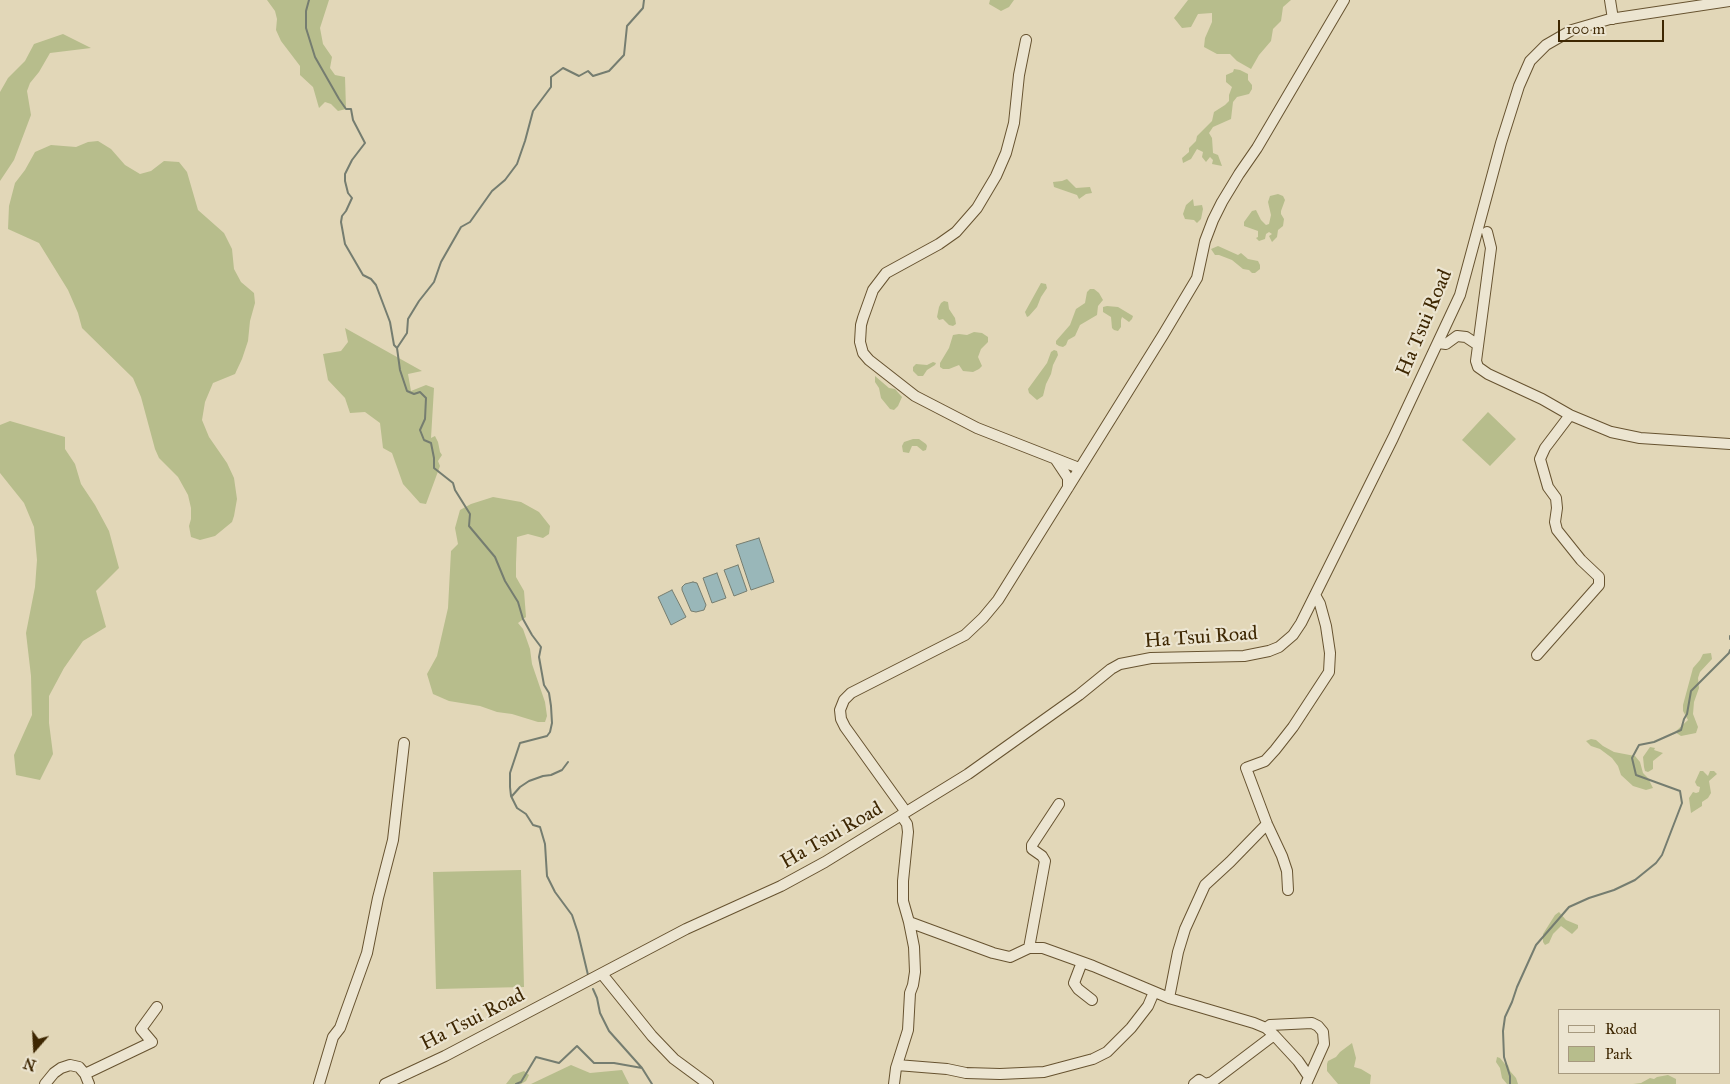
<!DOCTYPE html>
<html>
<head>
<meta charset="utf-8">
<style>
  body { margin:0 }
  #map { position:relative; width:1730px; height:1084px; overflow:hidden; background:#e2d7b8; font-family:"IM FELL Great Primer",serif }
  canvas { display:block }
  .legend { position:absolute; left:1558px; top:1009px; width:162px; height:65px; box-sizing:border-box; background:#ece5d1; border:1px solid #a6997e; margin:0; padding:6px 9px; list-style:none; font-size:15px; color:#3e2702 }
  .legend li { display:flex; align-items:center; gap:10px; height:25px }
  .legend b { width:25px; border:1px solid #a6997e }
  .north { position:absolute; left:10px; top:1024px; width:50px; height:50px; -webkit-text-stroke:4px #ece5d1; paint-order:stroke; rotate:199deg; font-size:14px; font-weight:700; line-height:20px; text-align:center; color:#3e2702 }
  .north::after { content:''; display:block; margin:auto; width:18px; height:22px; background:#3e2702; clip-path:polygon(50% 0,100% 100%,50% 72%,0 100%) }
  .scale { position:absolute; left:1558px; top:20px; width:106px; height:22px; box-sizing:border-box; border:2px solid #3e2702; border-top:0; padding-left:6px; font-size:15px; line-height:18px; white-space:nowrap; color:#3e2702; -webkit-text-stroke:4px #ece5d1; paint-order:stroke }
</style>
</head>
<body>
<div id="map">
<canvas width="1730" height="1084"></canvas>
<ul class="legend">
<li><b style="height:6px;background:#ece5d1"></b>Road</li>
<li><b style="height:14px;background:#b7bd8c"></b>Park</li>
</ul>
<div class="north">N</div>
<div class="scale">100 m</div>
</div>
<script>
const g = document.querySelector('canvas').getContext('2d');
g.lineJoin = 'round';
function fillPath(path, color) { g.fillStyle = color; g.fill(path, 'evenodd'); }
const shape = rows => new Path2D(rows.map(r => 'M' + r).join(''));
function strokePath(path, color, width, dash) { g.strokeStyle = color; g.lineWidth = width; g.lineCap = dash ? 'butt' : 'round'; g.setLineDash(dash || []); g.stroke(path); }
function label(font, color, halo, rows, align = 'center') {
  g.font = font + ' "IM FELL Great Primer",serif'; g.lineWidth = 4.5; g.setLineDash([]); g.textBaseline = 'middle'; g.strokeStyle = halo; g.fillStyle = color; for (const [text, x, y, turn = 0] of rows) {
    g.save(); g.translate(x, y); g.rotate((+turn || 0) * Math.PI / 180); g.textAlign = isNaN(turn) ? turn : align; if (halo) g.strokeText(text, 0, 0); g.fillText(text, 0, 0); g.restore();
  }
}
fillPath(shape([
  [267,0,329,0,320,28,323,44,332,57,330,68,335,75,345,77,346,109,338,111,331,104,325,102,319,108,313,87,300,75,300,66,281,41,276,30,277,19,275,11],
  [990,0,1014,0,1009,7,1001,11,989,4],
  [1188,0,1291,0,1283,7,1281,21,1273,29,1271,41,1259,55,1251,69,1237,61,1230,54,1217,54,1204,47,1205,38,1212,22,1212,13,1198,14,1191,27,1182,28,1174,18],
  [63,34,91,48,50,53,39,72,30,83,27,91,31,115,14,160,0,181,0,92,8,78,25,61,34,44],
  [1234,69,1240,70,1248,74,1248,80,1252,85,1252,89,1249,94,1237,97,1233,102,1231,119,1213,127,1209,133,1212,138,1213,153,1218,155,1222,166,1212,164,1213,160,1210,157,1206,162,1202,157,1203,152,1197,149,1191,159,1183,163,1182,158,1189,152,1189,148,1196,141,1197,136,1212,121,1214,112,1225,105,1229,101,1229,95,1232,87,1226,82,1226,75,1233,72],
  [98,141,111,149,125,165,140,174,151,171,164,161,179,162,187,172,198,210,224,233,232,249,234,269,241,282,254,293,255,303,250,321,248,341,242,359,235,374,213,383,205,402,202,420,209,437,227,463,234,478,237,499,234,516,232,522,215,536,200,540,191,537,189,526,191,519,191,508,188,495,178,477,159,458,155,449,141,397,133,378,82,328,78,313,68,290,39,243,8,229,9,206,15,183,25,170,35,152,51,145,76,147,88,142],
  [1067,179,1076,188,1090,187,1092,193,1086,194,1079,199,1077,195,1054,187,1053,182,1062,181],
  [1278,194,1283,196,1285,200,1281,211,1281,214,1284,219,1283,226,1278,230,1277,237,1272,242,1269,236,1272,234,1269,232,1266,234,1265,239,1259,241,1256,238,1258,237,1258,231,1244,226,1244,222,1252,211,1256,210,1261,220,1266,225,1269,224,1271,215,1268,202,1270,196],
  [1193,199,1194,206,1202,205,1203,209,1201,219,1197,223,1194,220,1185,219,1183,214,1186,205],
  [1218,246,1238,255,1241,253,1248,259,1258,261,1260,265,1260,269,1255,273,1252,273,1249,270,1243,269,1232,260,1219,255,1215,255,1211,249],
  [1041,283,1046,284,1047,288,1041,297,1037,307,1029,316,1027,317,1025,312],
  [1090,289,1094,289,1099,293,1103,300,1098,306,1097,315,1080,325,1075,336,1068,340,1066,345,1063,347,1059,346,1056,344,1056,341,1070,325,1076,309,1085,303,1087,292],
  [944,301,948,302,949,309,955,318,956,324,953,326,949,325,943,319,939,320,937,317,939,307,941,303],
  [1107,306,1118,307,1133,316,1132,319,1129,322,1122,317,1121,320,1121,327,1118,331,1114,330,1112,328,1111,317,1103,312,1103,307],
  [345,328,422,371,408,374,411,391,426,385,434,388,431,438,435,436,438,442,440,452,442,455,438,461,440,466,426,504,420,503,403,484,392,453,383,448,380,423,365,412,350,413,345,398,328,380,323,354,341,351,348,342],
  [974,332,982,333,988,337,988,342,981,349,978,357,982,366,979,369,973,372,963,371,959,365,949,369,943,369,940,367,940,363,949,348,953,335,959,334,967,335],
  [1054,350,1057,351,1058,355,1053,365,1051,374,1046,384,1043,396,1037,400,1029,393,1028,389,1047,363,1051,352],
  [933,362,936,363,935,365,927,370,923,376,918,376,913,371,913,367,916,364,927,365],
  [875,376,889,388,895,389,902,397,898,406,894,410,890,409,881,398,879,388,875,382],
  [1488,412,1516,439,1490,466,1462,440],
  [10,421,65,437,65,449,75,464,81,484,95,505,109,531,119,568,96,591,106,627,83,641,64,668,49,696,49,723,53,754,40,780,16,775,14,755,32,715,31,676,26,633,35,587,37,560,34,527,24,503,0,473,0,425],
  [913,439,919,439,926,444,927,446,926,450,923,451,917,446,912,446,909,453,903,452,902,446,904,442],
  [493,497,521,502,539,512,550,526,549,534,543,538,528,534,517,537,516,563,516,577,524,591,526,617,518,623,523,629,530,649,532,664,545,702,547,716,545,722,538,722,512,714,497,712,480,706,449,701,433,694,427,674,437,656,448,608,451,551,458,544,455,528,460,510,471,504],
  [1711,653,1712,659,1700,672,1698,678,1699,688,1694,702,1693,714,1698,727,1696,733,1681,736,1675,732,1688,720,1683,711,1683,705,1693,668,1700,660,1703,654],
  [1591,739,1596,740,1603,746,1614,752,1635,756,1640,762,1643,773,1648,778,1653,788,1646,790,1633,786,1621,775,1618,766,1612,758,1600,749,1591,746,1586,741],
  [1650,747,1655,748,1654,750,1663,753,1653,761,1653,769,1648,772,1645,771,1644,767,1643,757],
  [1700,771,1703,771,1708,776,1710,771,1714,771,1717,774,1709,781,1711,793,1708,798,1702,802,1702,806,1691,813,1689,798,1693,792,1696,793,1699,792,1700,787,1697,786,1695,782],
  [521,870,524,987,436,989,433,872],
  [1559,912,1566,920,1578,925,1578,928,1572,934,1561,926,1553,934,1549,943,1545,945,1543,942,1543,934,1555,915],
  [1352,1043,1356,1058,1354,1067,1361,1069,1371,1075,1370,1084,1338,1084,1327,1071,1327,1064,1328,1061,1336,1057,1340,1052],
  [1497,1057,1500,1058,1505,1064,1508,1065,1510,1071,1516,1078,1518,1084,1507,1084,1502,1078,1500,1068,1496,1062],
  [571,1065,590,1073,622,1070,629,1084,531,1084],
  [524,1071,529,1075,526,1081,521,1084,506,1084,513,1075],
  [1668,1075,1676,1079,1676,1084,1633,1084,1641,1083,1650,1078,1654,1079,1657,1077]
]), '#b7bd8c');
const water = shape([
  [759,538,774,582,751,590,736,545,759,538],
  [738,565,747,591,734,596,724,570,738,565],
  [717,573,726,598,712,603,703,578,717,573],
  [693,582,697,583,706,605,704,610,696,612,691,611,682,590,682,587,685,584,693,582],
  [672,590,686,617,671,625,658,597,672,590]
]);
fillPath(water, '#99b7b9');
strokePath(water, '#757d70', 1);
strokePath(shape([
  [309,0,306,11,306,28,315,57,339,99,346,109,351,109,353,120,365,143,352,160,345,174,345,181,348,193,352,198,346,211,342,216,341,222,345,244,363,275,371,279,376,285,390,322,394,345,397,348,400,370,407,391,414,394,420,392,426,398,425,419,420,430,424,440,431,443,434,458,434,468,453,483,455,490,470,514,469,526,495,557,505,581,518,602,523,619,532,635,541,647,539,657,544,685,549,693,551,706,552,723,550,732,547,736,520,743,510,773,510,787,511,796,517,808,526,814,533,825,540,827,545,844,547,876,555,892,572,915,578,933,588,975],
  [397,348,407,333,408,319,419,301,434,282,441,262,461,227,470,222,492,191,505,180,517,164,525,141,533,111,551,87,551,77,563,68,579,76,588,71,593,76,609,71,624,55,627,26,643,8,644,0],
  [1730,636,1730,639],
  [512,796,520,787,529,781,543,776,551,775,562,770,568,762],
  [593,989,597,998,600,1013,609,1031,642,1068,652,1084],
  [516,1084,521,1082,536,1057,559,1063,577,1046,594,1063,614,1063,642,1068],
  [1510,1084,1510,1076,1504,1057,1503,1031,1505,1017,1512,1002,1517,987,1536,945,1569,907,1589,898,1614,890,1635,880,1656,863,1662,855,1682,803,1680,791,1636,775,1632,758,1639,745,1654,742,1681,730,1684,719,1687,714,1691,691,1729,653,1730,650]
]), '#757d70', 2);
const minor = shape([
  [1610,0,1613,19],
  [1026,40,1019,75,1014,123,1006,153,996,176,977,208,956,232,939,244,886,273,873,290,863,318,861,325,860,342,863,353,869,360,915,396,977,428,1079,468],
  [1487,232,1491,248,1476,361,1478,367,1488,374,1542,399,1570,415,1611,432,1640,438,1730,444],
  [1438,343,1446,344,1457,336,1466,337,1478,345],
  [1056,460,1068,478,1068,488],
  [1537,655,1599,585,1599,577,1581,560,1557,530,1555,522,1557,508,1556,498,1548,487,1540,459,1545,448,1570,415],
  [906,812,845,727,841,719,840,710,844,700,851,693,965,635,983,618,998,600,1163,335,1197,278,1205,241,1213,220,1222,202,1239,174,1257,148,1344,0],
  [901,815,907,824,908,832,903,881,903,901,909,922,993,953,1010,957,1029,948,1043,948,1093,966,1169,998,1254,1023,1266,1028,1274,1035,1298,1061,1309,1077],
  [1288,890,1287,871,1282,856,1267,824,1246,768,1265,761,1275,750,1293,727,1329,672,1330,653,1326,626,1320,604,1315,595],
  [1029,948,1045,861,1042,856,1032,849,1032,845,1059,804],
  [1082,962,1074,983,1078,989,1092,1000],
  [602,974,652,1036,674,1059,708,1084],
  [1169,998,1178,952,1185,929,1205,885,1230,862,1267,824],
  [1266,1028,1270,1025,1312,1023,1318,1026,1323,1032,1324,1044,1306,1084],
  [897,1065,947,1069,966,1073,1000,1074,1044,1072,1093,1059,1107,1052,1131,1028,1148,1006,1154,992],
  [85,1074,152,1042,141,1029,157,1007],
  [45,1084,54,1073,61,1068,70,1065,79,1067,85,1074,89,1084],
  [319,1084,333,1037,340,1028,367,953,378,898,393,840,404,743],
  [385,1084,445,1056,686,929,781,886,825,862,968,774,1079,695,1111,669,1120,664,1151,658,1244,656,1269,651,1279,647,1293,635,1301,623,1393,438,1460,295,1501,143,1519,86,1530,61,1546,45,1572,30,1610,19,1730,1],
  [894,1084,896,1068,908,1030,910,993,913,985,915,972,914,947,909,922],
  [1194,1084,1199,1080,1205,1084,1212,1082,1274,1035]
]);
strokePath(minor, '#675330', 12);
strokePath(minor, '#ece5d1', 10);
label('20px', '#3e2702', '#ece5d1', [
  ["Ha Tsui Road",1425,323,-67],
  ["Ha Tsui Road",1201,638,-4],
  ["Ha Tsui Road",832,836,-30],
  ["Ha Tsui Road",473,1020,-27]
]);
</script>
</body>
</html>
